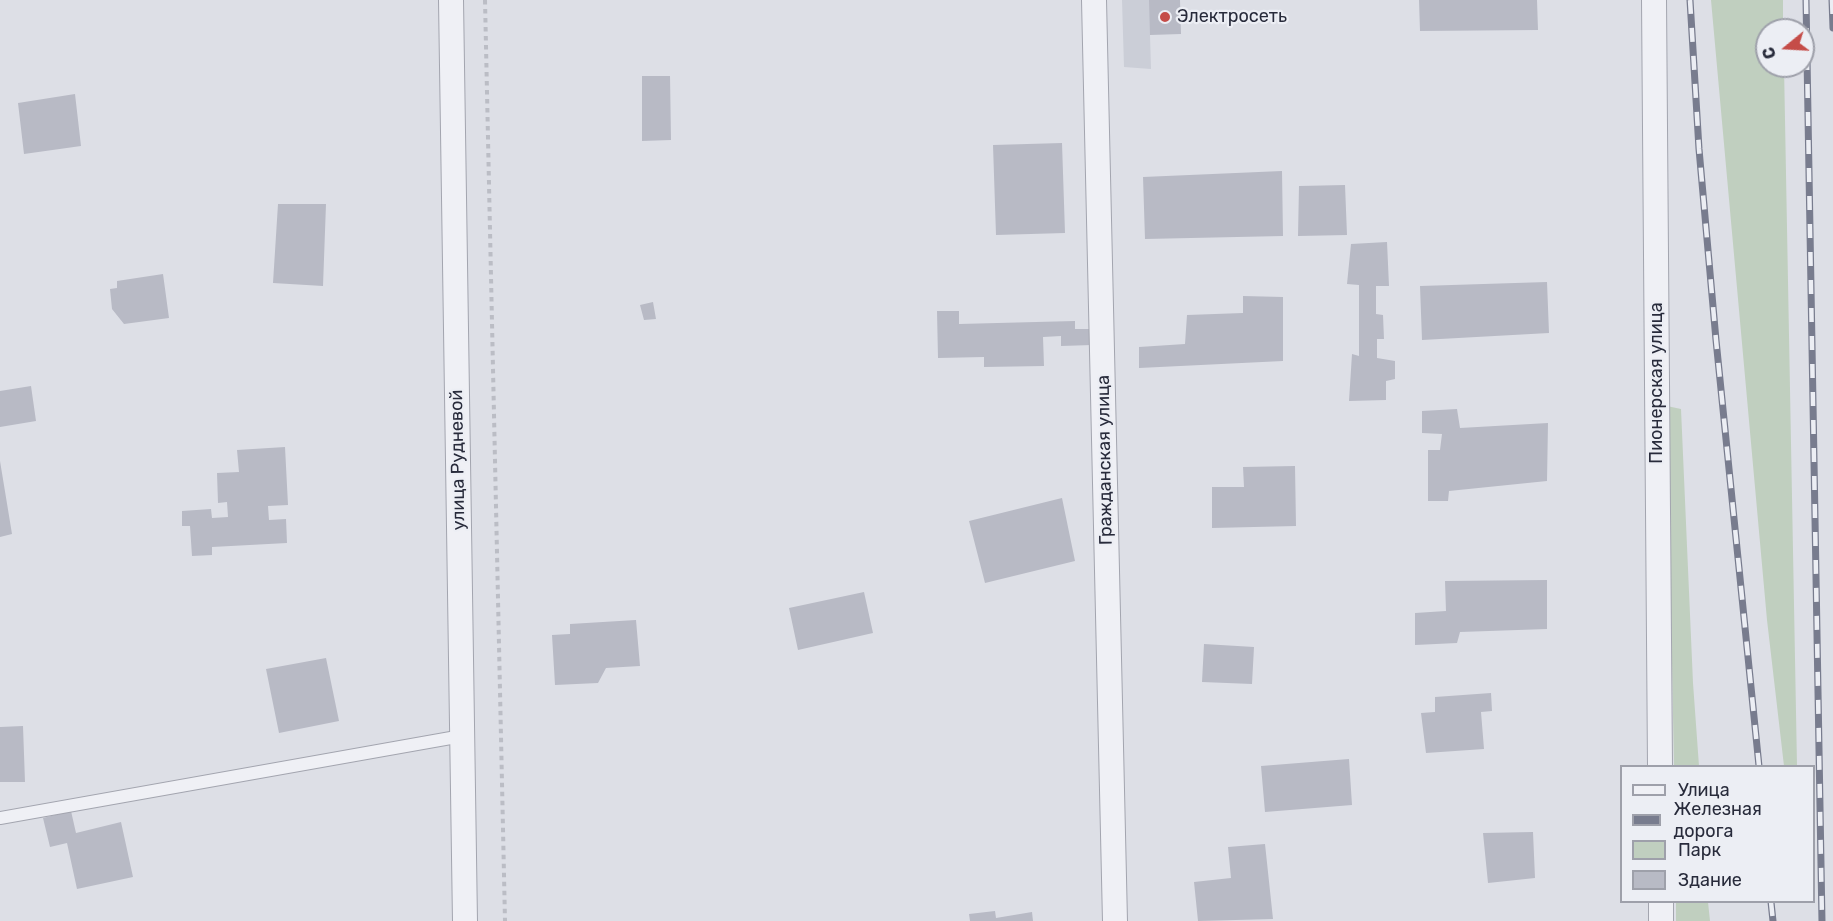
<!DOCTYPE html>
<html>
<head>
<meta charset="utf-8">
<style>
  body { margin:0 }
  #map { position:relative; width:1833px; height:921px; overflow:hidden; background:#dddfe6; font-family:Rubik,sans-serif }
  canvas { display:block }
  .legend { position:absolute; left:1620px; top:765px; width:195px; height:138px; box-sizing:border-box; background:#eceef4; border:2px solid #9ea0aa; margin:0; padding:8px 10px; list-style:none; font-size:18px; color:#282b3b }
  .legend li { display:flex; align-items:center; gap:12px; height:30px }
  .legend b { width:30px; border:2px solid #9ea0aa }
  .north { position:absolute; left:1755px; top:18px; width:60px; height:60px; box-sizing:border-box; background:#eceef4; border:2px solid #9ea0aa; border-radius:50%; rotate:252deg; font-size:16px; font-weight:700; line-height:24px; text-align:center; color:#282b3b }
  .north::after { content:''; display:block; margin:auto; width:21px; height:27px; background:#c54c48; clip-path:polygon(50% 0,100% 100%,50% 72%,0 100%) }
</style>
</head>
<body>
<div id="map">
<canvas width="1833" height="921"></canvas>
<ul class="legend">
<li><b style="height:8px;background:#eff0f5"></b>Улица</li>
<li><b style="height:8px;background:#787c8e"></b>Железная дорога</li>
<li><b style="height:16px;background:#c0cfbf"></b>Парк</li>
<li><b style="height:16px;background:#b8bac5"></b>Здание</li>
</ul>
<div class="north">С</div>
</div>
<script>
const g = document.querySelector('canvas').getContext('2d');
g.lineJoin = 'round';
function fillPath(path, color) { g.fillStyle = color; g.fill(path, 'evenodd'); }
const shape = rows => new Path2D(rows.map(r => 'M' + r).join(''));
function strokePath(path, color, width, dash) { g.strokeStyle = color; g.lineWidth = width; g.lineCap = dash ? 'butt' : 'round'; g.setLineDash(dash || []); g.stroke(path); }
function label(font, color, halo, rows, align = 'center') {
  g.font = font + ' Rubik,sans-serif'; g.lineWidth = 4.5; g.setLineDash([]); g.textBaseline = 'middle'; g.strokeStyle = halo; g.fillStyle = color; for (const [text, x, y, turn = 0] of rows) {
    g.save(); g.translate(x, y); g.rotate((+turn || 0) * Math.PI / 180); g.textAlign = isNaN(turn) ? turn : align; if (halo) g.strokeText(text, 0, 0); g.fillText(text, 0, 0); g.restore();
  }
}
fillPath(shape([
  [1122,0,1180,0,1150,35,1151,69,1124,67]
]), '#cbced7');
fillPath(shape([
  [1711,0,1783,0,1783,30,1767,30,1767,66,1784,66,1797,766,1784,766,1767,620],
  [1667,406,1681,409,1693,683,1699,766,1674,766],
  [1676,902,1708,902,1710,921,1676,921]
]), '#c0cfbf');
fillPath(shape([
  [1149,0,1180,0,1181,34,1150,35],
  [1419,0,1537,0,1538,30,1420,31],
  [642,76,670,76,671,140,642,141],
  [75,94,81,146,24,154,18,103],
  [1062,143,1065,233,996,235,993,145],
  [1282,171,1283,236,1145,239,1143,177],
  [1345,185,1347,235,1298,236,1299,186],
  [278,204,326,204,323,286,273,283],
  [1387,242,1389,286,1376,286,1376,314,1383,315,1384,339,1377,339,1377,358,1395,361,1395,379,1386,381,1386,400,1349,401,1352,354,1359,356,1359,285,1347,284,1351,244],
  [163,274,169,318,124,324,112,309,110,289,117,288,117,281],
  [1547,282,1549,333,1422,340,1420,286],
  [1243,296,1283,297,1283,361,1139,368,1139,347,1185,344,1187,315,1243,313],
  [653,302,656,319,644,320,640,305],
  [937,311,959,311,959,324,1075,321,1075,329,1092,329,1092,345,1061,346,1061,336,1043,337,1044,366,984,367,984,357,938,358],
  [31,386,36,421,0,427,0,391],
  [1457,409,1460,428,1548,423,1547,481,1449,491,1448,501,1428,501,1428,450,1440,450,1442,434,1422,433,1422,411],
  [285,447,288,505,268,506,269,520,286,519,287,543,212,547,212,555,192,556,190,526,182,526,182,511,211,509,212,518,228,517,227,502,218,503,217,473,239,472,237,450],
  [0,461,12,534,0,537],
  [1295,466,1296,526,1212,528,1212,487,1244,487,1243,467],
  [1062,498,1075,561,985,583,969,521],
  [1547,580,1547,629,1460,632,1457,643,1415,645,1415,613,1446,611,1445,581],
  [864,592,873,633,798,650,789,608],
  [636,620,640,666,606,668,598,683,555,685,552,635,570,634,570,624],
  [1204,644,1254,647,1252,684,1202,682],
  [326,658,339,721,279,733,266,669],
  [1491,693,1492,711,1481,712,1484,749,1426,753,1421,713,1435,712,1435,697],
  [23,726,25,782,0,782,0,727],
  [1349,759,1352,805,1265,812,1261,766],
  [71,811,76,833,121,822,133,877,77,889,67,843,50,847,43,818],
  [1533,832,1535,878,1488,883,1483,833],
  [1265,844,1273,919,1198,921,1194,882,1231,878,1228,847],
  [995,911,996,918,1032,912,1033,921,970,921,969,914]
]), '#b8bac5');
const service = shape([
  [0,818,462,736]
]);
const minor = shape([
  [451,0,465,921],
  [1094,0,1115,921],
  [1654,0,1660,766],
  [1661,902,1661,921]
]);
strokePath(service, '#a3a5af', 14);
strokePath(minor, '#a3a5af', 26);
strokePath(shape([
  [485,0,505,921]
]), '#bbbdc5', 4, [4.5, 4.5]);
strokePath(service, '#eff0f5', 12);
strokePath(minor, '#eff0f5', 24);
const rail = shape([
  [1690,0,1699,149,1716,340,1759,766],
  [1806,0,1822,921],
  [1832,0,1833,28],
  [1771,902,1773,921]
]);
strokePath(rail, '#787c8e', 7);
strokePath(rail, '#eceef4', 4.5, [14]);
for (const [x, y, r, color] of [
  [1165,17,6,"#c54c48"]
]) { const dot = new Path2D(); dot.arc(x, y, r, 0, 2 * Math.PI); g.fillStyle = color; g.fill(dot); strokePath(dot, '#eceef4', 2); }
label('18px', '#282b3b', '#eceef4', [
  ["Электросеть",1177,17]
], 'left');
label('18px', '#282b3b', '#eceef4', [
  ["Пионерская улица",1657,383,-90],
  ["улица Рудневой",458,460,-91],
  ["Гражданская улица",1105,460,-91]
]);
</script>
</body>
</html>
